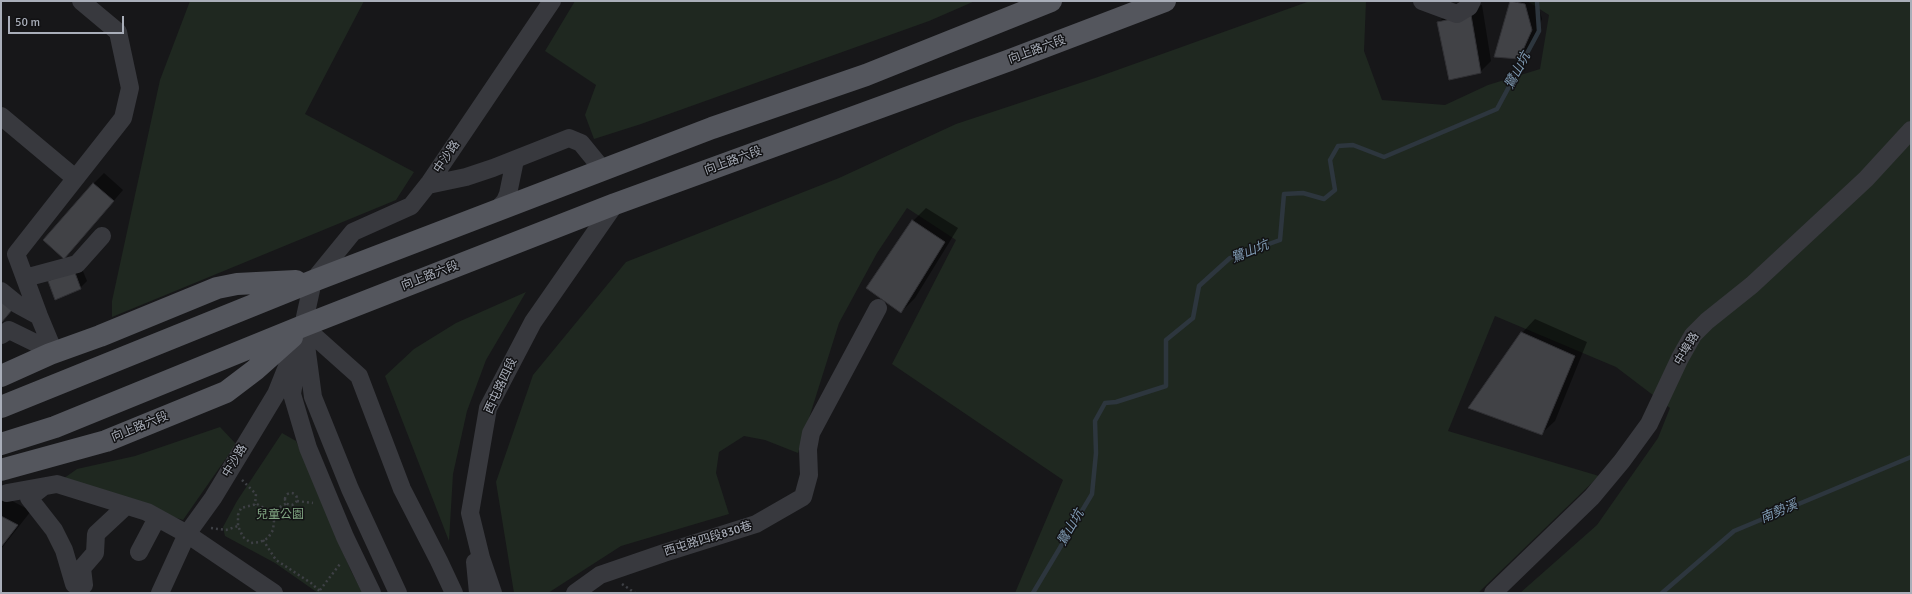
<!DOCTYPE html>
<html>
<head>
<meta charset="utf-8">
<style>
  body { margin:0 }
  #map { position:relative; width:1912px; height:594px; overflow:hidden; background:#171719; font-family:Signika,sans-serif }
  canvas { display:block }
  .frame { position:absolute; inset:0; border:2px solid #a9aeb9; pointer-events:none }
  .scale { position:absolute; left:8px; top:16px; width:116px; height:18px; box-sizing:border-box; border:2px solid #a9aeb9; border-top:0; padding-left:5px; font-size:12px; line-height:14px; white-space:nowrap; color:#a9aeb9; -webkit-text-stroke:3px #121214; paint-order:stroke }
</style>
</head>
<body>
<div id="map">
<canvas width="1912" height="594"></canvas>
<div class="frame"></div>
<div class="scale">50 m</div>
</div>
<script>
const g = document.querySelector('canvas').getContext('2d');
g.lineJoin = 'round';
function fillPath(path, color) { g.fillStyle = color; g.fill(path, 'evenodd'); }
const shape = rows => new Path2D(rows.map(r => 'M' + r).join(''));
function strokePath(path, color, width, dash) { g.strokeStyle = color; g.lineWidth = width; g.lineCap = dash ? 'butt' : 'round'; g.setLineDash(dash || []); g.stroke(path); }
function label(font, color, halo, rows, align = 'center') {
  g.font = font + ' Signika,"Noto Sans TC",sans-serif'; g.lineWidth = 3; g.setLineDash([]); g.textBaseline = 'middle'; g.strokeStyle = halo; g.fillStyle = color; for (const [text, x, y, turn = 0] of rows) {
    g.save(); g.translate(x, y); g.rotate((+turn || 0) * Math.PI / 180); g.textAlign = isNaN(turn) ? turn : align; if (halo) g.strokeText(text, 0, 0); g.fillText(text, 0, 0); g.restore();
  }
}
fillPath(shape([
  [190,1,364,1,305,114,414,172,396,200,112,317,112,301,160,80],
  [575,1,975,1,929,21,641,124,594,139,585,115,596,85,545,51],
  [1310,1,1366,1,1364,51,1382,100,1445,105,1488,85,1540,69,1549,15,1527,1,1911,1,1911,593,1520,593,1597,525,1658,438,1670,408,1616,367,1495,316,1448,431,1599,476,1478,593,1015,593,1063,480,892,364,956,240,907,208,877,253,839,323,798,453,765,440,744,436,719,452,716,473,729,514,621,546,548,593,514,593,496,482,533,375,626,262,839,178,956,124,1095,78],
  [526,292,486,360,467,411,453,474,449,541,385,376,414,349,456,323],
  [220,427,236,444,183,520,60,481,77,469,135,456],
  [282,433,296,441,351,571,363,593,318,593,275,563,225,536,223,527,237,501]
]), '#1f2820');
fillPath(shape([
  [1511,1,1537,1,1542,19,1529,48,1518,58,1496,56],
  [1482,5,1491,61,1480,72,1438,23,1449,12],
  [104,173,123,190,74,247,93,184],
  [926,208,958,228,915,298,901,312,913,221],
  [80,264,87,281,80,288,56,298],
  [1535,319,1587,342,1555,421,1541,434,1522,333],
  [1,495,31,511,1,549]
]), '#0007');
strokePath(shape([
  [1033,593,1092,494,1096,453,1095,421,1105,403,1116,402,1166,386,1166,340,1193,318,1199,286,1230,258,1280,240,1284,194,1303,193,1324,199,1335,190,1330,160,1338,146,1353,145,1384,157,1497,109,1539,31,1537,1],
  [1662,593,1734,531,1911,457]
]), '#2d363e', 4.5);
const building = shape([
  [1510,1,1525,4,1532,30,1519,59,1494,57,1510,1],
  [1471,15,1481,73,1449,80,1437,22,1471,15],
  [93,183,114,201,64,259,43,240,93,183],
  [912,220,945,242,901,313,866,288,912,220],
  [74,270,81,289,55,300,48,281,74,270],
  [1,301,12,310,1,323,1,301],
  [1521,332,1575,356,1542,435,1468,408,1521,332],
  [1,516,18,525,1,547,1,516]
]);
fillPath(building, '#414246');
strokePath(building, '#313135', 1);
strokePath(shape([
  [242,480,256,494,255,505],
  '285 499a6 6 0 1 1 12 0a6 6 0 1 1-12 0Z',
  [297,501,313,503],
  [257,504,271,512,274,521,273,530,268,538,260,542,251,543,243,537,238,526,238,515,241,508,257,504],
  [271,512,287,503],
  [211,528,226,530,238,526],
  [263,540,276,560,311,583,322,593],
  [622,584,635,593],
  [320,590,340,564]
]), '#3e4045', 2.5, [2, 3]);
strokePath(shape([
  [1422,1,1457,14,1469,7,1472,1],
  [1,116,75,178],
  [428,185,466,177,493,168,569,138,581,143,603,170],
  [496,211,505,201,508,194,515,160],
  [25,278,77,264,102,236],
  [1,291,17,304,39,316],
  [303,326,359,376,402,489,439,561,454,593],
  [1,335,9,330,54,352],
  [306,345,313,397,350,489,398,593],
  [54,352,39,316,16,254,123,118,130,88,118,32,81,1],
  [43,487,29,498,54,530,64,550,74,584,84,585,82,568,95,553,96,534,126,506],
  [7,493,57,484,147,512,187,534,274,593],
  [139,552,157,518],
  [475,562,478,593],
  [160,593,187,534,213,498,276,394,290,359],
  [372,593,345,537,308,448,292,394,303,326,313,281,353,232,411,206,430,182,552,1],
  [493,593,481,558,470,513,488,408,533,322,615,204],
  [575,593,600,575,664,553,756,524,803,497,809,475,808,449,811,433,878,308],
  [1493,593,1592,497,1622,461,1649,424,1680,358,1693,335,1707,321,1752,285,1866,179,1911,130]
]), '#38393e', 18);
strokePath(shape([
  [1,376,50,354,100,336,217,288,237,284,296,281],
  [1,407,313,281,712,128,866,75,1051,1],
  [1,444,55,427,303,326,615,204,1010,60,1165,1],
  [1,470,106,441,226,392,255,370,292,337]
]), '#54565d', 22);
label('12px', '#a9aeb9', '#121214', [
  ["向上路六段",1037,50,-20],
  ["中沙路",447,157,-56],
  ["向上路六段",733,161,-20],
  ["向上路六段",430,276,-21],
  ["中埠路",1687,349,-59],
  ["西屯路四段",501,386,-65],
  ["向上路六段",140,427,-22],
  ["中沙路",235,461,-59],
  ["西屯路四段830巷",708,539,-17]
]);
label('12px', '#80a582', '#121214', [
  ["兒童公園",280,515]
]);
label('italic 13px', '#809cb5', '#121214', [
  ["鷺山坑",1518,71,-62],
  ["鷺山坑",1250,252,-22],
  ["南勢溪",1779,512,-23],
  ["鷺山坑",1071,528,-60]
]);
</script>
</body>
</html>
